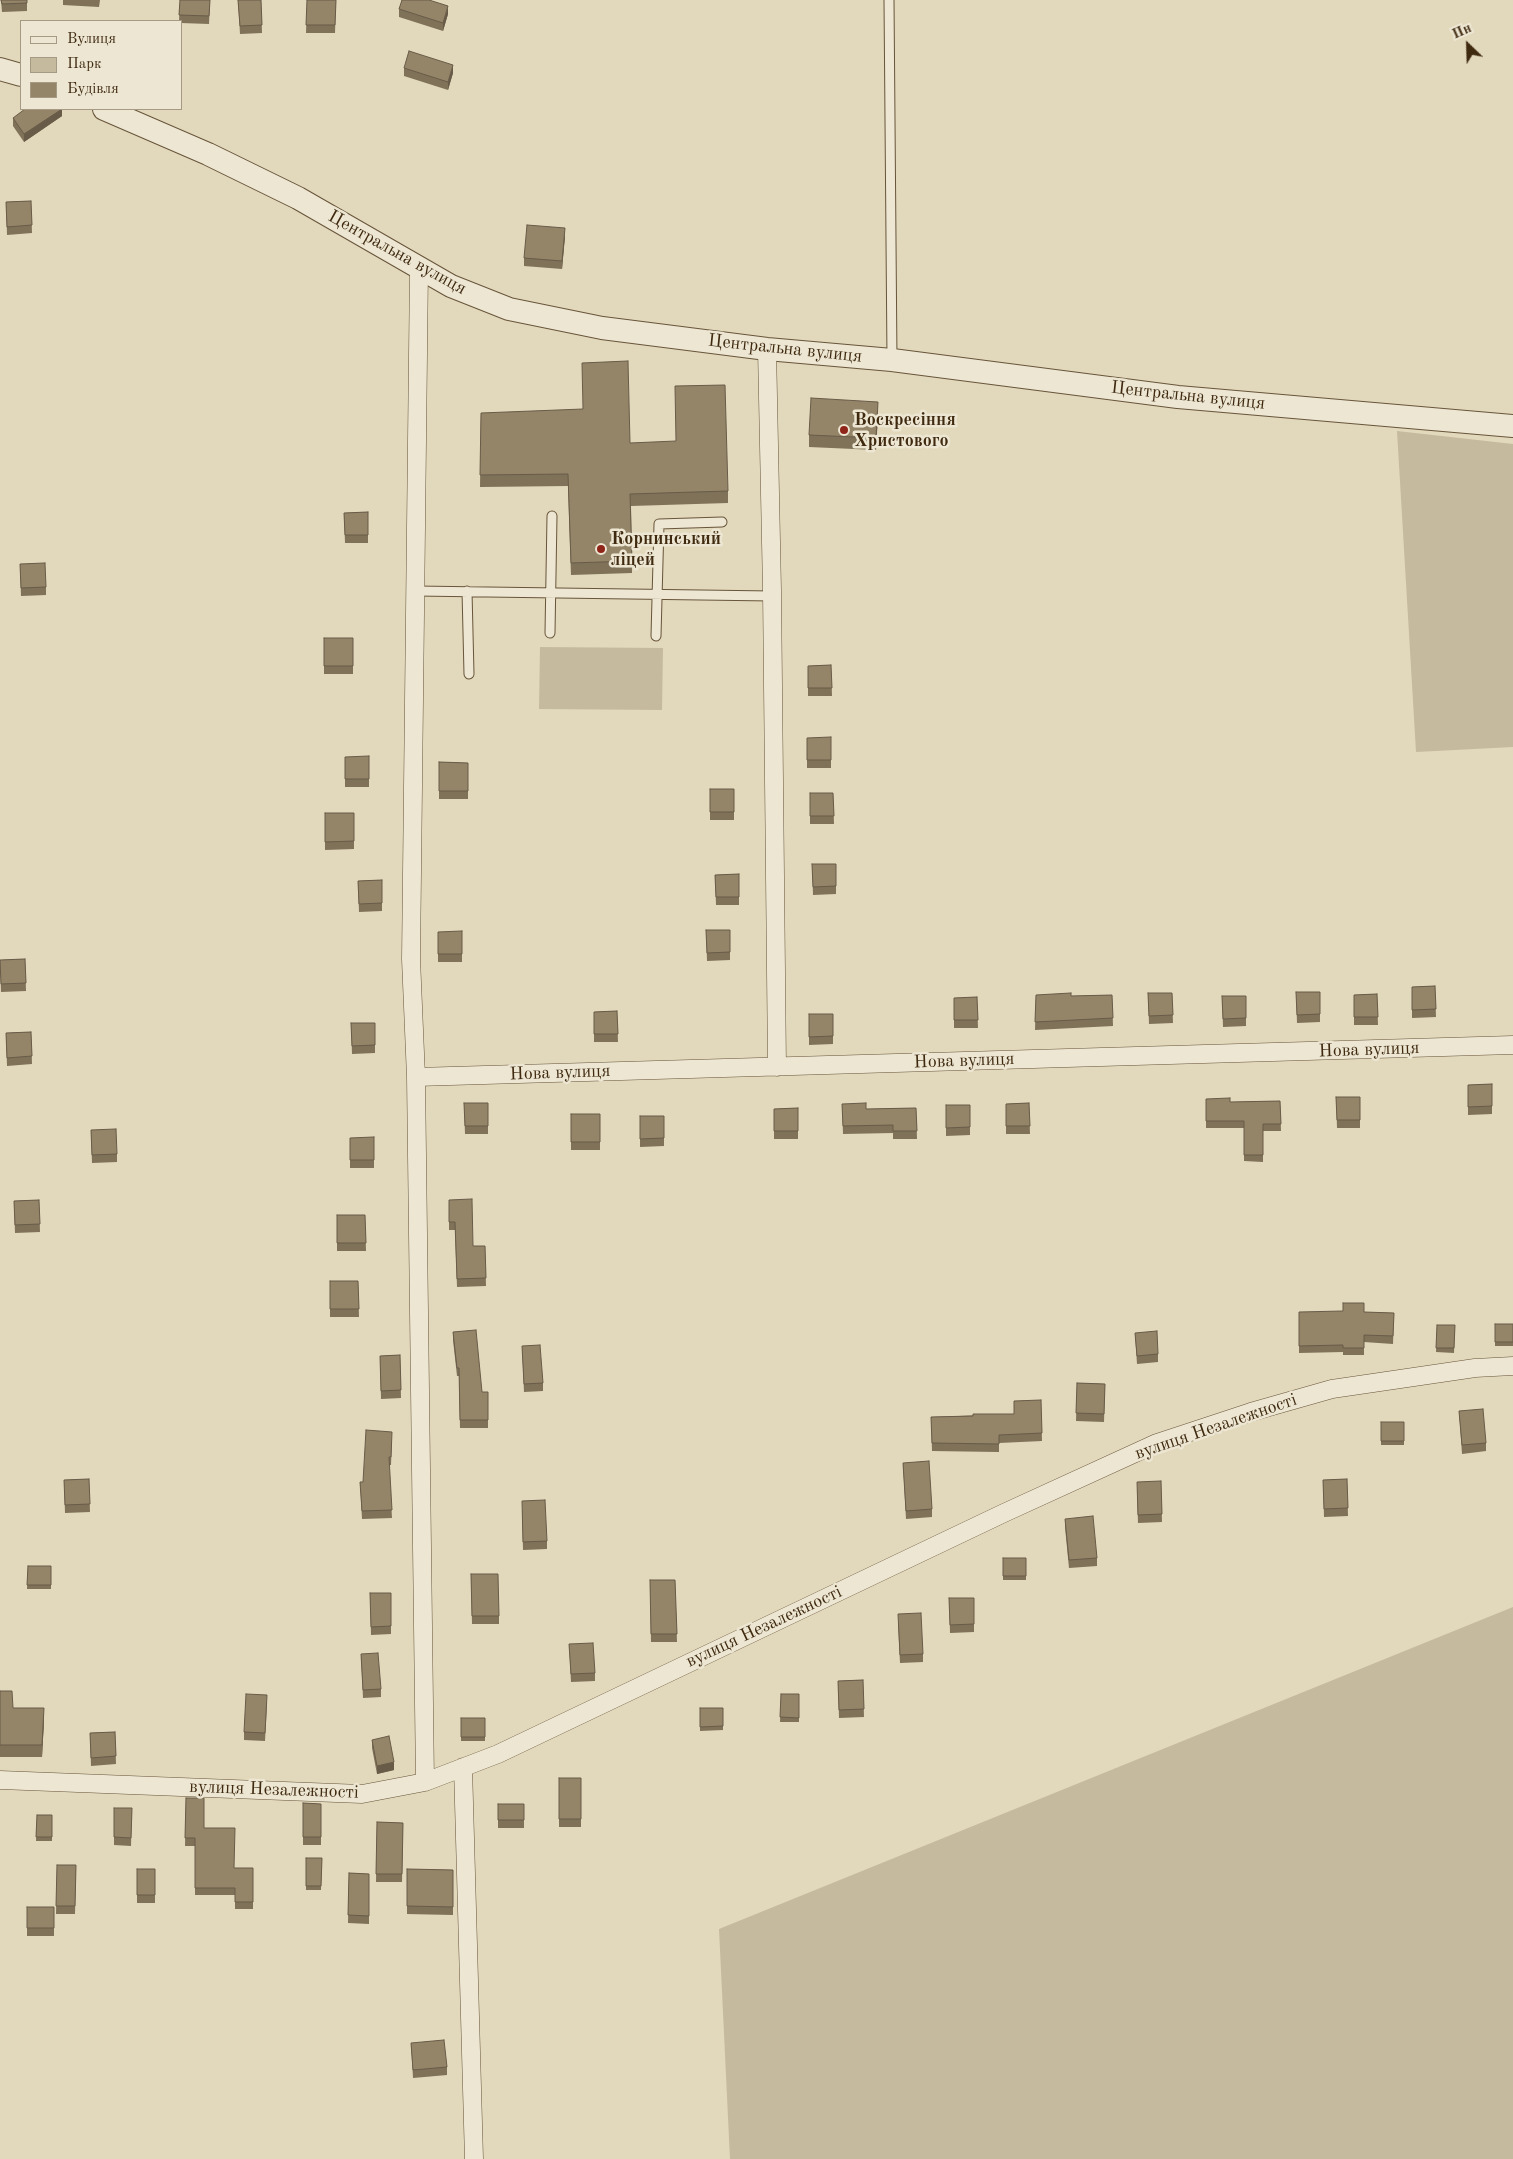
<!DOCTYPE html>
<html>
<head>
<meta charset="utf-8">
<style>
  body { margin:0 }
  #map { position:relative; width:1513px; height:2159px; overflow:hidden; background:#e2d8bb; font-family:"Old Standard TT",serif }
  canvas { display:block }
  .legend { position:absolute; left:20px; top:20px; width:162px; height:90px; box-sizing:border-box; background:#ece6d3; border:1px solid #a79a85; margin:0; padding:6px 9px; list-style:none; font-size:15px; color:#3f290f }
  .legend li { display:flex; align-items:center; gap:10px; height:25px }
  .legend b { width:25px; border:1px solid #a79a85 }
  .north { position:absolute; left:1443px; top:20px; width:50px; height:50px; -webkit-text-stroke:4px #ece6d3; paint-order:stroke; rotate:336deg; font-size:14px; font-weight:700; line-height:20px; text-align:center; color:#3f290f }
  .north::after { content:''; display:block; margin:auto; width:18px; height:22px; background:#3f290f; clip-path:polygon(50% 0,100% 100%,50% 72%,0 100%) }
</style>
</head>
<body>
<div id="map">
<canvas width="1513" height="2159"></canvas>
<ul class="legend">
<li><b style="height:6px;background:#ece6d3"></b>Вулиця</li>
<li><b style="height:14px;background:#c6ba9e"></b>Парк</li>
<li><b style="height:14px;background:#948468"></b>Будівля</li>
</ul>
<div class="north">Пн</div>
</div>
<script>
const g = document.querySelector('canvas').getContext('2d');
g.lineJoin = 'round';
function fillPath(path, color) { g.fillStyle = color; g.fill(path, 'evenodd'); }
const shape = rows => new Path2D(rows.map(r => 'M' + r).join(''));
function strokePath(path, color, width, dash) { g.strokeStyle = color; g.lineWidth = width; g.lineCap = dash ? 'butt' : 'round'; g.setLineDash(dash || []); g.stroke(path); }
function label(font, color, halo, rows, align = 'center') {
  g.font = font + ' "Old Standard TT",serif'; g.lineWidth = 5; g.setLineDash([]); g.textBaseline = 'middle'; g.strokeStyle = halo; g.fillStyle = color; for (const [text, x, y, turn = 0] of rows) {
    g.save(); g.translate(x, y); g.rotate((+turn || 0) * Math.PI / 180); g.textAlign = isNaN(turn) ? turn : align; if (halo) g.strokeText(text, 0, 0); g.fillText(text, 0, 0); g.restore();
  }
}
fillPath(shape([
  [1397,431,1513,444,1513,747,1416,752],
  [540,647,663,648,662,710,539,709],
  [1513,1607,1513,2159,730,2159,719,1929]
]), '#c6ba9e');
const service = shape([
  [889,0,892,360],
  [416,591,772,596],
  [467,591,469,674],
  [550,633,552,516],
  [656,636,659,524,722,522]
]);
const minor = shape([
  [419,268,411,959,416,1077,425,1782],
  [767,349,772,590,777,1067],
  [416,1077,1513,1045],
  [463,1767,474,2159],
  [0,1780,362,1794,425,1782,498,1754,1004,1513,1157,1443,1251,1412,1332,1389,1475,1368,1513,1366]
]);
const tertiary = shape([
  [0,69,21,75],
  [104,109,208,154,298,198,451,286,509,309,602,328,767,349,892,360,1178,397,1513,426]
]);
strokePath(service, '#68553a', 11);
strokePath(minor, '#68553a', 19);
strokePath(tertiary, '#68553a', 24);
strokePath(service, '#ece6d3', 9);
strokePath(minor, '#ece6d3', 18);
strokePath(tertiary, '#ece6d3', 22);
fillPath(shape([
  [1,0,27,0,27,11,2,12],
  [63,0,100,0,99,7,63,5],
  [180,0,210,0,209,24,181,23,181,21,179,21],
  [238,0,261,0,262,33,240,34],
  [307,0,336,0,335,33,306,33],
  [399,9,448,14,443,31,399,17],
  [404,68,453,73,448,90,404,76],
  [62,109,62,116,24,142,13,126,13,118],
  [31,201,32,233,7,235,6,202],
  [565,236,562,269,524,266,524,258],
  [481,413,630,443,728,491,728,503,631,506,632,573,571,575,568,486,480,487],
  [878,414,876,450,809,447,809,435],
  [368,512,368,543,345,543,344,513],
  [20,564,46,587,46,595,21,596],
  [324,638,353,638,353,674,324,674],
  [831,665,832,696,808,696,808,666],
  [807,738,831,760,831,768,807,768],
  [345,757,369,779,369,787,345,787],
  [439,762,468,763,468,799,439,799],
  [710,789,734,789,734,820,710,820],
  [810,793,833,793,834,824,810,824],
  [325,813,354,813,354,849,325,850],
  [812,864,836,864,836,894,813,895],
  [739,874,739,905,716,905,715,875],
  [382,880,382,911,359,912,358,881],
  [706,930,730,930,730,960,707,961],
  [438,932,462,954,462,962,438,962],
  [25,959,26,991,1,992,0,960],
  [1435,986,1436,1017,1412,1018,1412,987],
  [1296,992,1320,992,1320,1022,1297,1023],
  [1148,993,1172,993,1173,1023,1149,1024],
  [1377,994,1378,1025,1354,1025,1354,995],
  [1036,995,1071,996,1112,995,1113,1026,1035,1030],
  [1222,996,1246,996,1246,1026,1223,1027],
  [977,997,978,1028,954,1028,954,998],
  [617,1011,618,1042,594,1042,594,1012],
  [809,1014,833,1014,833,1044,809,1045],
  [351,1023,375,1023,375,1053,352,1054],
  [31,1032,32,1064,7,1066,6,1033],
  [1492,1084,1492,1114,1468,1115,1468,1085],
  [1336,1097,1360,1097,1360,1128,1337,1128],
  [1206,1099,1230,1102,1280,1101,1281,1131,1263,1131,1263,1162,1244,1161,1244,1128,1206,1128],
  [464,1103,488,1103,488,1134,465,1134],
  [1029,1103,1030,1134,1006,1134,1006,1104],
  [842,1104,866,1109,916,1108,917,1139,893,1139,893,1133,843,1134],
  [946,1105,970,1105,970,1135,946,1136],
  [798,1108,798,1139,774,1139,774,1109],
  [571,1114,600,1114,600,1150,571,1150],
  [640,1116,664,1116,664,1146,640,1147],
  [91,1130,117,1154,117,1162,92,1163],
  [350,1138,374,1160,374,1168,350,1168],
  [39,1200,40,1232,15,1233,14,1201],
  [449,1200,473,1246,485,1246,486,1286,457,1287,455,1230,449,1230],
  [337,1215,365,1215,366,1251,337,1251],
  [330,1281,358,1281,359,1317,330,1317],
  [1299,1312,1364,1312,1394,1313,1393,1344,1364,1342,1364,1355,1343,1355,1343,1352,1299,1353],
  [1495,1324,1513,1324,1513,1346,1495,1346],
  [1437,1325,1455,1325,1454,1353,1436,1352],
  [453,1332,482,1392,488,1392,488,1428,460,1428,459,1376,457,1376,453,1340],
  [1135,1333,1158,1354,1158,1362,1137,1364],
  [522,1346,543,1383,543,1391,524,1392],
  [400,1355,401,1398,381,1399,380,1356],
  [1077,1383,1105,1384,1104,1422,1076,1421],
  [1041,1400,1042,1441,999,1443,999,1452,932,1451,931,1417,1014,1414],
  [1459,1411,1486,1443,1486,1451,1462,1454],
  [1381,1422,1404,1422,1404,1445,1381,1445],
  [392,1440,391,1465,389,1465,392,1518,362,1519,360,1482,363,1482],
  [903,1463,932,1509,932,1517,906,1519],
  [89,1479,90,1512,65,1513,64,1480],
  [1347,1479,1348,1516,1324,1517,1323,1480],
  [1161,1481,1162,1522,1138,1523,1137,1490],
  [522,1509,547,1541,547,1549,523,1550],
  [1065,1519,1097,1558,1097,1566,1069,1568,1065,1527],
  [1003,1558,1026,1558,1026,1580,1003,1580],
  [28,1566,51,1566,51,1589,27,1589],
  [471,1574,499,1616,499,1624,472,1624],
  [650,1580,675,1580,677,1642,651,1642],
  [370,1593,391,1593,391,1634,371,1635],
  [949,1598,974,1598,974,1632,950,1633],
  [898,1622,923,1654,923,1662,900,1663],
  [569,1644,595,1673,595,1681,571,1682],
  [361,1654,381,1689,381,1697,363,1698],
  [863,1680,864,1717,839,1718,838,1681],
  [0,1691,13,1708,44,1720,42,1757,0,1757],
  [781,1694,799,1694,799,1722,780,1722],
  [267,1703,265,1741,244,1740,244,1732],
  [700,1708,723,1708,723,1730,700,1731],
  [461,1718,485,1718,485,1741,461,1741],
  [115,1732,116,1764,91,1766,90,1733],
  [372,1740,394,1770,377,1774,372,1748],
  [559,1778,581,1778,581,1827,559,1827],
  [186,1798,204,1828,234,1868,253,1868,253,1909,235,1909,235,1895,195,1895,195,1846,185,1846],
  [303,1803,321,1804,321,1845,303,1845],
  [498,1804,524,1804,524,1828,498,1828],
  [114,1808,132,1808,131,1846,114,1845],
  [37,1815,52,1815,52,1841,36,1841],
  [377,1822,403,1823,402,1882,376,1882],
  [306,1858,322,1858,321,1890,306,1890],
  [57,1865,76,1865,75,1914,56,1914],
  [137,1869,155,1869,155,1903,137,1903],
  [407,1869,453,1870,453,1915,407,1914],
  [349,1873,369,1874,369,1924,348,1923],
  [27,1907,54,1907,54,1936,27,1936],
  [411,2043,447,2067,447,2075,413,2078]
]), '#7f7259');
fillPath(shape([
  [448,6,448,14,443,31,443,23],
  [453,65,453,73,448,90,448,82],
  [62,109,62,116,24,142,24,134],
  [565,228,565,236,562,269,562,261],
  [878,402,878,414,876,450,876,438],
  [44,1708,44,1720,42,1757,42,1745],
  [394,1762,394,1770,377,1774,377,1766]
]), '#685c49');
const building = shape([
  [1,0,27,0,27,3,2,4,1,0],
  [180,0,210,0,209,16,179,15,180,0],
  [238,0,261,0,262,25,240,26,238,0],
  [307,0,336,0,335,25,306,25,307,0],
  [402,0,429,0,448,6,443,23,399,9,402,0],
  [409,51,453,65,448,82,404,68,409,51],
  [25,109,62,109,24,134,13,118,25,109],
  [31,201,32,225,7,227,6,202,31,201],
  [527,225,565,228,562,261,524,258,527,225],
  [628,361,630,443,676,441,675,386,725,385,728,491,630,494,632,561,571,563,568,474,480,475,481,413,583,409,582,363,628,361],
  [811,398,878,402,876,438,809,435,811,398],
  [368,512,368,535,345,535,344,513,368,512],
  [45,563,46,587,21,588,20,564,45,563],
  [324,638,353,638,353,666,324,666,324,638],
  [831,665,832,688,808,688,808,666,831,665],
  [831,737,831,760,807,760,807,738,831,737],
  [369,756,369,779,345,779,345,757,369,756],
  [439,762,468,763,468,791,439,791,439,762],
  [710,789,734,789,734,812,710,812,710,789],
  [810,793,833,793,834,816,810,816,810,793],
  [325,813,354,813,354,841,325,842,325,813],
  [812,864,836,864,836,886,813,887,812,864],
  [739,874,739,897,716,897,715,875,739,874],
  [382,880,382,903,359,904,358,881,382,880],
  [706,930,730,930,730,952,707,953,706,930],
  [462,931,462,954,438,954,438,932,462,931],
  [25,959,26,983,1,984,0,960,25,959],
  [1435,986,1436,1009,1412,1010,1412,987,1435,986],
  [1296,992,1320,992,1320,1014,1297,1015,1296,992],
  [1071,993,1071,996,1112,995,1113,1018,1035,1022,1036,995,1071,993],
  [1148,993,1172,993,1173,1015,1149,1016,1148,993],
  [1377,994,1378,1017,1354,1017,1354,995,1377,994],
  [1222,996,1246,996,1246,1018,1223,1019,1222,996],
  [977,997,978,1020,954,1020,954,998,977,997],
  [617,1011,618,1034,594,1034,594,1012,617,1011],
  [809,1014,833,1014,833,1036,809,1037,809,1014],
  [351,1023,375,1023,375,1045,352,1046,351,1023],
  [31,1032,32,1056,7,1058,6,1033,31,1032],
  [1492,1084,1492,1106,1468,1107,1468,1085,1492,1084],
  [1336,1097,1360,1097,1360,1120,1337,1120,1336,1097],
  [1230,1098,1230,1102,1280,1101,1281,1124,1263,1124,1263,1155,1244,1155,1244,1121,1206,1121,1206,1099,1230,1098],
  [464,1103,488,1103,488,1126,465,1126,464,1103],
  [866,1103,866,1109,916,1108,917,1131,893,1131,893,1125,843,1126,842,1104,866,1103],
  [1029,1103,1030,1126,1006,1126,1006,1104,1029,1103],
  [946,1105,970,1105,970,1127,946,1128,946,1105],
  [798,1108,798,1131,774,1131,774,1109,798,1108],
  [571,1114,600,1114,600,1142,571,1142,571,1114],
  [640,1116,664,1116,664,1138,640,1139,640,1116],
  [116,1129,117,1154,92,1155,91,1130,116,1129],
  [374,1137,374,1160,350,1160,350,1138,374,1137],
  [472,1199,473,1246,485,1246,486,1278,457,1279,455,1222,449,1222,449,1200,472,1199],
  [39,1200,40,1224,15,1225,14,1201,39,1200],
  [337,1215,365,1215,366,1243,337,1243,337,1215],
  [330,1281,358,1281,359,1309,330,1309,330,1281],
  [1343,1303,1364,1303,1364,1312,1394,1313,1393,1336,1364,1335,1364,1348,1343,1348,1343,1345,1299,1346,1299,1312,1343,1311,1343,1303],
  [1495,1324,1513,1324,1513,1342,1495,1342,1495,1324],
  [1437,1325,1455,1325,1454,1348,1436,1348,1437,1325],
  [476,1330,482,1392,488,1392,488,1420,460,1420,459,1368,457,1368,453,1332,476,1330],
  [1157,1331,1158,1354,1137,1356,1135,1333,1157,1331],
  [540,1345,543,1383,524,1384,522,1346,540,1345],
  [400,1355,401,1390,381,1391,380,1356,400,1355],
  [1077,1383,1105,1384,1104,1414,1076,1413,1077,1383],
  [1041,1400,1042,1433,999,1435,999,1444,932,1443,931,1417,973,1416,973,1414,1014,1414,1014,1401,1041,1400],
  [1483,1409,1486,1443,1462,1445,1459,1411,1483,1409],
  [1381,1422,1404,1422,1404,1441,1381,1441,1381,1422],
  [366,1430,392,1432,391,1457,389,1457,392,1510,362,1511,360,1482,363,1482,366,1430],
  [929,1461,932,1509,906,1511,903,1463,929,1461],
  [89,1479,90,1504,65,1505,64,1480,89,1479],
  [1347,1479,1348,1508,1324,1509,1323,1480,1347,1479],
  [1161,1481,1162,1514,1138,1515,1137,1482,1161,1481],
  [545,1500,547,1541,523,1542,522,1501,545,1500],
  [1093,1516,1097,1558,1069,1560,1065,1519,1093,1516],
  [1003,1558,1026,1558,1026,1576,1003,1576,1003,1558],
  [28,1566,51,1566,51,1585,27,1585,28,1566],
  [471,1574,498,1574,499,1616,472,1616,471,1574],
  [650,1580,675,1580,677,1634,651,1634,650,1580],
  [370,1593,391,1593,391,1626,371,1627,370,1593],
  [949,1598,974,1598,974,1624,950,1625,949,1598],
  [921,1613,923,1654,900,1655,898,1614,921,1613],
  [593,1643,595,1673,571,1674,569,1644,593,1643],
  [378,1653,381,1689,363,1690,361,1654,378,1653],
  [863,1680,864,1709,839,1710,838,1681,863,1680],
  [0,1691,12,1691,13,1708,44,1708,42,1745,0,1745,0,1691],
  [246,1694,267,1695,265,1733,244,1732,246,1694],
  [781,1694,799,1694,799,1718,780,1717,781,1694],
  [700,1708,723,1708,723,1726,700,1727,700,1708],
  [461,1718,485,1718,485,1737,461,1737,461,1718],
  [115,1732,116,1756,91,1758,90,1733,115,1732],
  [389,1736,394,1762,377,1766,372,1740,389,1736],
  [559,1778,581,1778,581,1819,559,1819,559,1778],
  [186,1798,204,1798,204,1828,235,1828,234,1868,253,1868,253,1902,235,1902,235,1888,195,1888,195,1838,185,1838,186,1798],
  [303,1803,321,1804,321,1837,303,1837,303,1803],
  [498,1804,524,1804,524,1820,498,1820,498,1804],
  [114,1808,132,1808,131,1838,114,1837,114,1808],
  [37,1815,52,1815,52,1837,36,1837,37,1815],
  [377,1822,403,1823,402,1874,376,1874,377,1822],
  [306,1858,322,1858,321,1886,306,1886,306,1858],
  [57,1865,76,1865,75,1906,56,1906,57,1865],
  [137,1869,155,1869,155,1895,137,1895,137,1869],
  [407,1869,453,1870,453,1907,407,1906,407,1869],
  [349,1873,369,1874,369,1916,348,1915,349,1873],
  [27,1907,54,1907,54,1928,27,1928,27,1907],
  [444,2040,447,2067,413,2070,411,2043,444,2040]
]);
fillPath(building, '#948468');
strokePath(building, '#685c49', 1);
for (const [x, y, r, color] of [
  [844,430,5,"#8f2418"],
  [601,549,5,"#8f2418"]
]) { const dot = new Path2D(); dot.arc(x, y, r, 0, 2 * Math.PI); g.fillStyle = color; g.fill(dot); strokePath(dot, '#ece6d3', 2); }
label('18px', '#3f290f', '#ece6d3', [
  ["Центральна вулиця",397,253,29],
  ["Центральна вулиця",785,349,6],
  ["Центральна вулиця",1188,396,6],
  ["Нова вулиця",1369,1050,-2],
  ["Нова вулиця",964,1061,-2],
  ["Нова вулиця",560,1073,-2],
  ["вулиця Незалежності",1216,1427,-19],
  ["вулиця Незалежності",764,1627,-25],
  ["вулиця Незалежності",274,1790,2]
]);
label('bold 18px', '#3f290f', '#ece6d3', [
  ["Воскресіння",854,420],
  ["Христового",854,441],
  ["Корнинський",611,539],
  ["ліцей",611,560]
], 'left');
</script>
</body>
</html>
